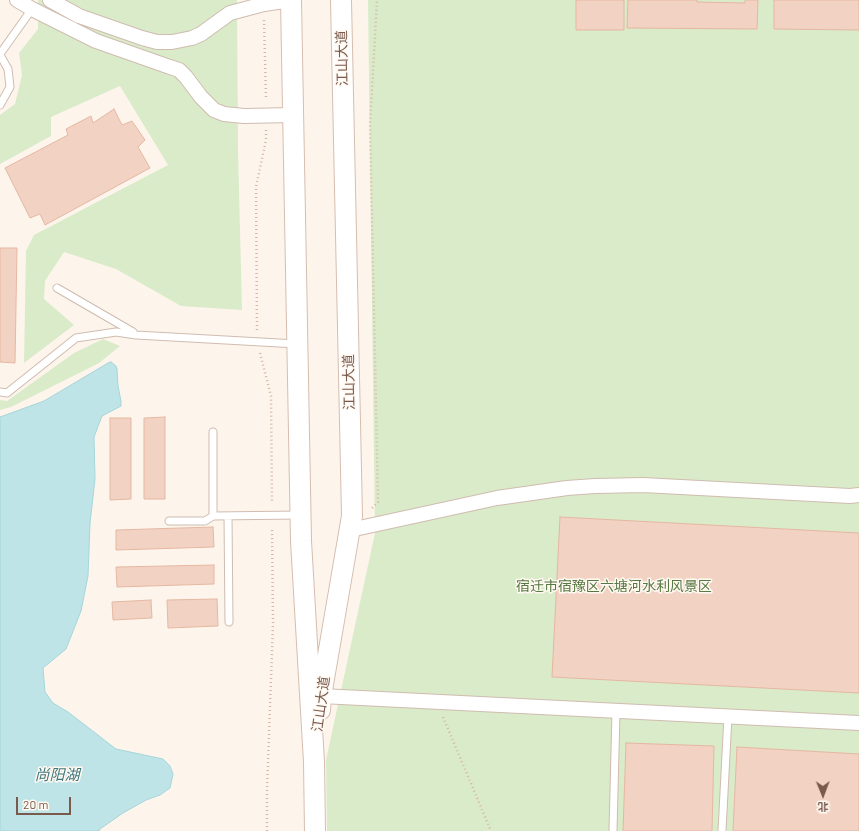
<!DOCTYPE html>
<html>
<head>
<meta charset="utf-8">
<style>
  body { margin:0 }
  #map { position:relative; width:859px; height:831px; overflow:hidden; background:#fdf5eb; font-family:Barlow,"Noto Sans SC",sans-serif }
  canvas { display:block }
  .north { position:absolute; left:803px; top:775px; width:40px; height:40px; -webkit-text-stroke:3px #fff9f2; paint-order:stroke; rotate:179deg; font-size:11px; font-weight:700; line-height:16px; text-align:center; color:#795a4d }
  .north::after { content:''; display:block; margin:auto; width:14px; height:18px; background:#795a4d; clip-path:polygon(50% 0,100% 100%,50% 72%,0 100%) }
  .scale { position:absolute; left:16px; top:797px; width:55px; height:18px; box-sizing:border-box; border:2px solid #795a4d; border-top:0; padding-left:5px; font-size:12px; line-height:14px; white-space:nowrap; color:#795a4d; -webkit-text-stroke:3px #fff9f2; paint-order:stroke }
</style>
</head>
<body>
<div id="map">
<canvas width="859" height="831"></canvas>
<div class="north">北</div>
<div class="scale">20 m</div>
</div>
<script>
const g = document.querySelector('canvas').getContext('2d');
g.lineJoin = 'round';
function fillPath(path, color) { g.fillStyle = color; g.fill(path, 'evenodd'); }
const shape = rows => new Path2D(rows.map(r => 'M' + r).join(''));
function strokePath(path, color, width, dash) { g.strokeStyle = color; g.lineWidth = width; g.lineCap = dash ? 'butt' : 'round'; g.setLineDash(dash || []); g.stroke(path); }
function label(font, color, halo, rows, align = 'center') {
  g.font = font + ' Barlow,"Noto Sans SC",sans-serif'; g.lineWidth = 3; g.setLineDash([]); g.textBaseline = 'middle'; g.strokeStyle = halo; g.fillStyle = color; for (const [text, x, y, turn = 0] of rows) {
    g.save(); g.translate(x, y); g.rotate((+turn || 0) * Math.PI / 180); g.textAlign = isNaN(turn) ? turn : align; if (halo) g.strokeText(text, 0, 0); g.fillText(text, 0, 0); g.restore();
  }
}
fillPath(shape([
  [38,0,237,0,238,151,242,310,181,306,116,269,64,252,45,281,44,299,74,325,24,363,26,251,34,235,168,165,120,86,51,117,51,136,0,164,0,115,15,104,22,75,19,53,38,29],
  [368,0,859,0,859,831,327,831,326,760,375,533],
  [103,339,120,346,99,363,11,407,0,410,0,400,7,401,74,353]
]), '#d9ebc9');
const water = shape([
  [111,362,116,366,117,369,118,386,121,401,121,406,102,416,94,437,95,479,90,523,88,576,81,611,66,649,43,668,45,692,53,703,68,712,116,749,163,759,170,766,173,774,170,788,160,795,146,800,123,813,100,829,99,831,0,831,0,417,44,401,108,363,111,362]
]);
fillPath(water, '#bfe4e7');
strokePath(water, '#a5d5d9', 1);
const building = shape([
  [576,0,624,0,624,30,576,30,576,0],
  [628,0,697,0,697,2,745,3,745,0,758,0,757,29,627,28,628,0],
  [774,0,859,0,859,30,774,29,774,0],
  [114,109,122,125,132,121,145,140,138,147,150,168,45,225,40,214,30,218,5,168,68,135,66,129,91,116,93,123,114,109],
  [0,248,17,248,15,363,0,362,0,248],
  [165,417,165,499,144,499,144,418,165,417],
  [110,418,131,418,131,499,110,500,110,418],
  [560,517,859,533,859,693,552,677,560,517],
  [213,527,214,547,116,550,116,530,213,527],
  [214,565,214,584,117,587,116,567,214,565],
  [217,599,218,626,168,628,167,600,217,599],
  [151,600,152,618,113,620,112,602,151,600],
  [626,743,714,746,712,831,623,831,626,743],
  [737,747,859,754,859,831,733,831,737,747]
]);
fillPath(building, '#f2d2c3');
strokePath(building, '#e5b7a3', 1);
const lane = shape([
  [0,54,32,9],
  [0,55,8,69,10,87,0,105],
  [57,288,133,332],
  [0,392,7,393,76,338,116,332,136,335,297,344],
  [213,432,213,516,300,515],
  [228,516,229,622],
  [169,521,205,521,213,516],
  [613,831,616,711],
  [722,831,728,716]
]);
const street = shape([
  [17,0,32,9,96,41,167,66,179,70,186,77,201,97,214,110,224,114,244,116,293,115],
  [50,0,79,16,142,38,157,42,172,42,192,38,201,34,230,13,264,4,291,0],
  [350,530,497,498,567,488,595,486,643,485,850,496,859,495],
  [321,696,859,723]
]);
const secondary = shape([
  [291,0,301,541,314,762,315,831],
  [320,710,321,696,352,516,341,0]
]);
strokePath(lane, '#d0bcb0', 9);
strokePath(street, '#d0bcb0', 16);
strokePath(secondary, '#d5beb0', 22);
strokePath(shape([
  [264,20,266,99],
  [257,330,256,187,266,140,266,130],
  [260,353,271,396,272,503],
  [372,508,378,502,370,125,377,0],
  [443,717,491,831],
  [267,831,267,791,273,624,272,528]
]), '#d8b5a5', 2.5, [1, 3]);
strokePath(lane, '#fff', 7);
strokePath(street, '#fff', 14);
strokePath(secondary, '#fff', 20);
label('14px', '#795a4d', '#fff9f2', [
  ["江山大道",342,58,-91],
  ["江山大道",349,382,-91],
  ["江山大道",321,704,-82]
]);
label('14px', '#567842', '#fff9f2', [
  ["宿迁市宿豫区六塘河水利风景区",614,586]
]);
label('italic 15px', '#40787d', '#fff9f2', [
  ["尚阳湖",57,775]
]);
</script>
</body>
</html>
